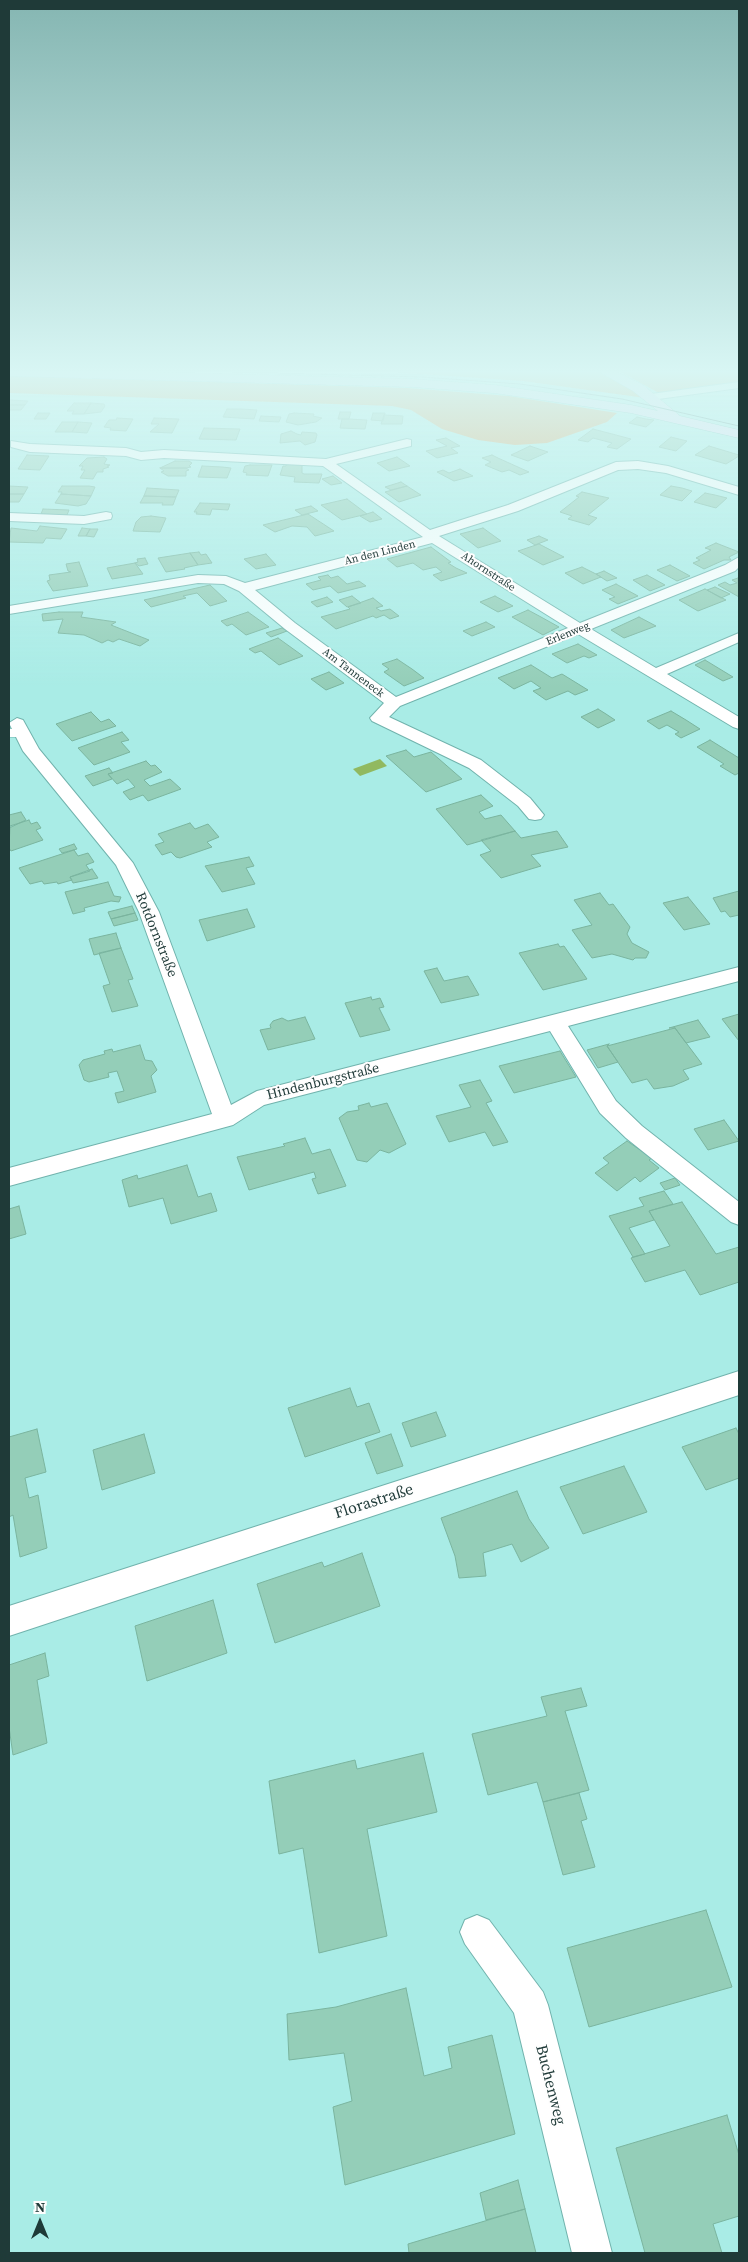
<!DOCTYPE html>
<html>
<head>
<meta charset="utf-8">
<style>
  body { margin:0 }
  #map { position:relative; width:748px; height:2262px; overflow:hidden; background:#a9ece6; font-family:"Source Serif 4",serif }
  canvas { display:block }
  .frame { position:absolute; inset:0; border:10px solid #1f3a38; pointer-events:none }
  .north { position:absolute; left:15px; top:2197px; width:50px; height:50px; -webkit-text-stroke:4px #fefefe; paint-order:stroke; rotate:0deg; font-size:14px; font-weight:700; line-height:20px; text-align:center; color:#1f3a38 }
  .north::after { content:''; display:block; margin:auto; width:18px; height:22px; background:#1f3a38; clip-path:polygon(50% 0,100% 100%,50% 72%,0 100%) }
</style>
</head>
<body>
<div id="map">
<canvas width="748" height="2262"></canvas>
<div class="frame"></div>
<div class="north">N</div>
</div>
<script>
const g = document.querySelector('canvas').getContext('2d');
g.lineJoin = 'round';
function fillPath(path, color) { g.fillStyle = color; g.fill(path, 'evenodd'); }
const shape = rows => new Path2D(rows.map(r => 'M' + r).join(''));
function strokePath(path, color, width, dash) { g.strokeStyle = color; g.lineWidth = width; g.lineCap = dash ? 'butt' : 'round'; g.setLineDash(dash || []); g.stroke(path); }
function label(font, color, halo, rows, align = 'center') {
  g.font = font + ' "Source Serif 4",serif'; g.lineWidth = 4; g.setLineDash([]); g.textBaseline = 'middle'; g.strokeStyle = halo; g.fillStyle = color; for (const [text, x, y, turn = 0] of rows) {
    g.save(); g.translate(x, y); g.rotate((+turn || 0) * Math.PI / 180); g.textAlign = isNaN(turn) ? turn : align; if (halo) g.strokeText(text, 0, 0); g.fillText(text, 0, 0); g.restore();
  }
}
fillPath(shape([
  [378,371,597,371,627,386,645,398,523,381],
  [619,371,739,371,739,384,668,393,657,392],
  [9,376,408,388,509,396,617,413,607,422,547,443,515,445,478,440,442,429,411,410,392,406,9,393]
]), '#e0a766');
fillPath(shape([
  [380,759,387,766,360,776,353,769]
]), '#91b960');
const building = shape([
  [9,400,28,401,25,405,9,405,9,400],
  [74,403,91,403,84,414,72,414,74,411,67,411,74,403],
  [91,403,104,404,105,406,101,412,84,414,91,403],
  [9,405,25,405,21,410,9,410,9,405],
  [227,409,242,409,257,410,254,419,223,417,227,409],
  [340,412,351,412,349,419,338,419,340,412],
  [38,413,50,413,46,419,34,419,38,413],
  [294,413,314,414,313,416,322,418,316,422,298,425,286,422,289,414,294,413],
  [373,413,385,413,383,421,371,420,373,413],
  [384,415,403,416,402,424,381,424,384,415],
  [261,416,281,417,279,422,259,421,261,416],
  [637,417,646,419,654,420,646,427,629,423,637,417],
  [117,418,133,419,126,431,110,430,111,428,104,427,109,420,116,420,117,418],
  [154,418,179,419,172,433,150,432,159,424,151,424,154,418],
  [342,419,349,419,367,420,365,429,340,428,342,419],
  [62,422,78,422,72,432,55,432,62,422],
  [78,422,92,423,87,433,72,432,78,422],
  [204,428,240,429,236,440,199,439,204,428],
  [593,429,616,435,631,439,617,449,607,447,612,443,593,438,588,442,578,440,593,429],
  [291,431,297,434,301,435,302,432,316,433,317,435,315,442,305,445,300,441,280,443,281,434,291,431],
  [671,437,687,441,676,451,659,447,671,437],
  [446,438,460,446,451,448,458,453,437,458,426,451,447,446,436,440,446,438],
  [530,446,548,452,528,461,511,455,530,446],
  [709,446,739,455,739,456,726,464,695,455,709,446],
  [27,455,49,456,40,470,18,469,27,455],
  [492,455,498,458,529,472,520,475,509,470,502,472,485,465,491,462,482,458,492,455],
  [104,457,107,459,104,464,110,465,107,466,109,467,103,469,103,472,97,472,93,479,80,478,85,470,81,470,83,466,79,466,87,458,104,457],
  [397,457,410,466,389,471,377,463,397,457],
  [175,461,189,461,192,463,189,466,191,467,186,468,160,468,175,461],
  [287,463,302,463,302,473,304,474,322,474,319,483,294,482,295,477,280,475,283,466,286,466,287,463],
  [250,465,272,465,268,476,246,475,247,473,243,472,245,466,250,465],
  [202,466,222,467,231,468,227,478,198,477,202,466],
  [160,468,186,468,189,470,186,471,186,476,168,476,161,472,164,471,160,468],
  [460,469,473,476,454,481,437,472,443,470,449,473,460,469],
  [333,476,342,483,331,485,322,479,333,476],
  [401,482,407,486,391,490,385,487,401,482],
  [9,486,28,487,24,494,9,494,9,486],
  [62,486,89,486,95,487,91,496,61,494,62,492,58,492,62,486],
  [407,486,421,495,399,502,385,492,407,486],
  [671,486,682,488,692,491,682,501,660,495,671,486],
  [147,488,179,490,176,497,144,496,147,488],
  [582,492,609,498,588,515,597,518,589,525,568,519,572,516,560,512,579,497,576,496,582,492],
  [705,493,715,495,727,498,716,508,694,502,705,493],
  [9,494,24,494,19,502,9,502,9,494],
  [61,494,91,496,86,504,78,506,55,503,61,494],
  [144,496,176,497,173,505,162,505,163,503,140,503,144,496],
  [347,499,367,514,342,520,321,505,347,499],
  [200,503,230,504,228,510,212,509,210,515,196,514,197,512,194,512,200,503],
  [311,506,318,511,302,515,295,510,311,506],
  [43,509,69,510,67,515,41,514,43,509],
  [373,512,382,519,370,522,360,516,373,512],
  [308,514,334,531,315,536,307,527,292,526,275,532,263,525,308,514],
  [151,516,166,518,160,532,133,531,136,522,141,517,151,516],
  [40,526,67,529,61,539,46,538,43,543,9,542,11,528,37,531,40,526],
  [82,528,90,529,86,536,78,536,82,528],
  [483,528,501,541,478,548,460,534,483,528],
  [90,529,98,529,94,537,86,536,90,529],
  [539,536,548,540,535,545,527,540,539,536],
  [716,543,739,552,729,557,731,560,724,560,704,569,693,563,700,560,696,558,711,550,705,548,716,543],
  [539,544,564,557,543,565,518,551,539,544],
  [431,547,451,562,448,563,456,568,467,573,441,581,433,575,442,572,436,567,423,570,413,563,397,567,387,559,431,547],
  [199,552,201,555,206,554,212,563,198,565,190,553,199,552],
  [190,553,198,565,184,568,185,569,166,572,158,558,190,553],
  [266,554,276,565,256,569,244,559,266,554],
  [145,558,148,564,139,566,135,563,138,562,137,559,145,558],
  [79,562,88,586,53,591,47,581,50,580,49,575,71,572,68,571,66,564,79,562],
  [135,563,143,574,112,579,107,568,135,563],
  [670,565,690,576,677,581,657,570,670,565],
  [582,567,596,574,601,577,583,584,565,573,582,567],
  [604,571,617,578,607,581,596,574,604,571],
  [328,575,331,578,338,576,347,584,359,581,366,586,338,593,330,586,313,590,306,584,321,580,318,577,328,575],
  [647,575,665,585,650,591,633,580,647,575],
  [738,578,739,597,718,585,725,582,730,585,737,583,732,580,738,578],
  [616,584,638,596,618,604,609,599,615,597,602,590,616,584],
  [210,585,227,601,210,606,197,593,183,596,186,598,151,607,144,600,210,585],
  [715,587,730,594,721,598,707,590,715,587],
  [705,589,726,600,698,611,679,600,705,589],
  [352,596,361,603,347,607,339,600,352,596],
  [495,596,513,606,498,612,480,602,495,596],
  [327,597,333,602,317,607,311,602,327,597],
  [373,598,383,606,376,608,381,611,390,609,399,616,390,619,384,615,376,618,373,616,336,629,321,617,350,609,348,607,373,598],
  [528,610,541,617,559,627,543,635,512,617,528,610],
  [59,612,83,612,81,617,116,622,111,625,149,640,140,646,119,639,113,642,108,640,102,643,84,635,58,633,63,619,43,621,42,614,59,612],
  [248,612,269,627,246,635,232,624,227,626,221,621,248,612],
  [639,617,656,626,624,638,611,630,639,617],
  [486,622,495,627,472,636,463,631,486,622],
  [282,628,287,631,271,637,266,633,282,628],
  [278,638,303,656,279,665,261,651,255,653,249,649,278,638],
  [578,644,597,655,589,658,584,656,567,663,552,654,578,644],
  [397,659,412,669,424,678,404,686,384,672,389,669,382,664,397,659],
  [705,660,733,677,723,681,695,665,705,660],
  [531,665,552,678,562,674,588,690,575,695,568,691,546,700,533,691,541,688,531,681,514,689,498,678,531,665],
  [329,672,344,683,326,690,311,679,329,672],
  [598,709,606,714,615,720,598,728,581,717,598,709],
  [671,711,686,720,700,729,681,738,675,734,679,732,667,725,659,729,647,721,671,711],
  [91,712,101,722,109,719,116,726,72,741,56,724,91,712],
  [122,732,129,740,121,742,130,752,94,765,78,748,122,732],
  [710,740,739,758,739,773,735,775,720,766,724,764,697,747,710,740],
  [406,750,414,757,431,752,462,779,426,792,386,756,406,750],
  [146,761,151,766,155,765,162,772,144,780,150,786,170,779,181,789,148,801,143,795,130,800,123,792,135,787,128,779,117,784,108,774,146,761],
  [109,768,113,773,108,774,112,779,93,786,85,776,109,768],
  [481,795,493,806,479,812,485,819,501,815,515,831,467,845,436,809,481,795],
  [21,812,26,820,9,828,9,815,21,812],
  [29,820,31,824,37,822,41,828,36,830,43,840,11,851,9,848,10,826,29,820],
  [190,823,195,829,208,824,219,837,207,842,212,847,180,858,176,857,171,852,162,855,155,845,164,842,158,834,190,823],
  [515,831,521,838,557,831,568,847,531,855,541,866,501,878,480,855,491,851,481,840,515,831],
  [74,844,77,849,62,853,59,849,74,844],
  [74,850,78,856,88,853,94,862,86,865,90,871,70,877,72,880,58,884,57,882,44,884,42,881,30,884,19,868,74,850],
  [249,857,254,866,246,868,255,884,222,892,205,866,249,857],
  [92,869,98,878,73,883,70,877,92,869],
  [108,882,114,896,121,897,119,902,111,901,84,908,85,911,73,914,65,892,108,882],
  [739,891,739,915,730,917,725,911,721,912,713,898,739,891],
  [600,893,609,905,613,904,630,927,627,934,632,943,649,952,646,958,635,958,633,960,612,954,592,958,572,930,592,925,574,900,600,893],
  [688,897,701,913,710,924,684,930,663,903,688,897],
  [132,906,135,913,111,919,108,912,132,906],
  [247,909,255,927,207,941,199,920,247,909],
  [135,913,138,920,114,926,111,919,135,913],
  [116,933,121,948,94,955,89,939,116,933],
  [558,944,560,947,564,946,587,979,543,990,519,953,558,944],
  [121,948,133,979,128,980,138,1006,112,1012,103,986,110,984,99,953,121,948],
  [437,968,444,981,468,976,479,995,441,1003,424,971,437,968],
  [371,997,372,1000,380,998,384,1007,379,1008,390,1030,360,1037,345,1003,371,997],
  [739,1014,739,1041,722,1019,739,1014],
  [305,1017,315,1039,268,1050,260,1030,271,1028,270,1025,273,1021,282,1018,288,1021,305,1017],
  [698,1020,710,1037,686,1043,675,1028,669,1028,698,1020],
  [675,1028,702,1064,683,1070,689,1079,673,1086,654,1089,647,1079,632,1083,607,1046,675,1028],
  [609,1044,607,1046,618,1062,598,1068,587,1050,609,1044],
  [140,1045,145,1060,152,1061,157,1070,151,1076,156,1092,118,1103,115,1093,124,1091,117,1071,108,1073,109,1077,89,1082,84,1080,79,1065,83,1060,105,1054,104,1051,112,1049,113,1052,140,1045],
  [560,1051,576,1077,514,1093,499,1066,560,1051],
  [480,1080,492,1101,486,1103,508,1142,493,1146,485,1132,449,1142,436,1116,471,1107,459,1085,480,1080],
  [369,1103,371,1107,387,1103,406,1144,389,1153,380,1150,367,1162,357,1160,339,1118,347,1112,359,1110,358,1106,369,1103],
  [724,1120,739,1141,708,1150,694,1129,724,1120],
  [305,1138,312,1154,330,1149,346,1186,318,1194,312,1179,316,1178,314,1172,249,1190,237,1157,285,1146,283,1144,305,1138],
  [627,1141,652,1158,649,1160,659,1168,640,1182,635,1177,617,1191,595,1173,609,1163,603,1158,627,1141],
  [187,1165,198,1197,211,1193,217,1211,171,1224,163,1198,129,1207,122,1180,137,1175,138,1179,187,1165],
  [675,1178,680,1185,665,1190,660,1183,675,1178],
  [664,1191,673,1204,649,1211,654,1220,629,1228,645,1254,633,1257,609,1216,644,1206,639,1198,664,1191],
  [682,1202,716,1254,739,1247,739,1282,700,1295,685,1270,645,1282,631,1258,670,1246,649,1211,682,1202],
  [19,1206,26,1234,9,1239,9,1209,19,1206],
  [350,1388,357,1407,369,1403,380,1432,305,1457,288,1408,350,1388],
  [436,1412,446,1436,411,1447,402,1423,436,1412],
  [736,1428,739,1434,739,1478,706,1490,682,1447,736,1428],
  [37,1429,46,1472,25,1478,29,1498,38,1495,47,1548,20,1557,13,1515,9,1517,9,1437,37,1429],
  [144,1434,155,1473,102,1490,93,1450,144,1434],
  [391,1434,403,1466,377,1474,365,1443,391,1434],
  [624,1466,647,1512,583,1534,560,1487,624,1466],
  [517,1491,529,1519,549,1548,521,1562,512,1544,483,1553,486,1576,459,1578,455,1556,441,1518,517,1491],
  [362,1553,380,1606,275,1643,257,1584,322,1562,324,1567,362,1553],
  [213,1600,227,1653,147,1681,135,1626,213,1600],
  [45,1653,49,1676,37,1680,47,1743,13,1755,9,1727,9,1665,45,1653],
  [581,1688,587,1706,565,1711,589,1790,543,1802,537,1782,488,1795,472,1734,547,1716,541,1697,581,1688],
  [423,1753,437,1812,367,1829,387,1936,319,1953,303,1848,279,1854,269,1781,355,1760,357,1769,423,1753],
  [579,1793,587,1819,581,1821,595,1867,563,1875,543,1802,579,1793],
  [706,1910,732,1987,589,2027,567,1948,706,1910],
  [406,1988,424,2076,452,2068,448,2047,492,2035,515,2134,345,2185,333,2107,352,2101,344,2053,289,2060,287,2014,336,2007,406,1988],
  [727,2115,739,2155,739,2216,713,2224,722,2253,645,2253,616,2148,727,2115],
  [518,2180,525,2209,486,2220,480,2193,518,2180],
  [525,2209,536,2253,409,2253,408,2244,525,2209]
]);
fillPath(building, '#94ceb8');
strokePath(building, '#7ab49e', 1);
const service = shape([
  [9,733,22,733]
]);
const minor = shape([
  [739,382,739,388,651,400,645,397,651,394,739,382],
  [407,439,411,440,411,446,336,464,430,530,508,505,616,462,638,461,668,466,739,487,739,495,666,473,638,469,618,470,518,511,439,536,580,623,725,565,739,557,739,567,735,571,591,629,656,668,739,633,739,642,667,674,739,717,739,729,733,727,578,634,400,706,389,717,481,760,530,798,544,815,541,819,535,820,529,819,518,806,469,768,372,721,370,718,384,703,285,629,239,591,224,584,198,583,9,614,9,606,198,575,226,576,245,583,423,537,323,466,164,458,141,460,126,456,30,452,11,447,11,441,30,444,126,448,141,452,164,450,326,459,407,439],
  [432,543,568,628,396,697,295,623,255,590,432,543],
  [106,512,111,513,112,516,111,519,84,524,9,521,9,513,84,516,106,512],
  [17,718,23,720,39,749,133,863,159,912,231,1105,257,1091,739,967,739,981,568,1026,616,1101,642,1126,739,1202,739,1225,731,1222,626,1138,600,1113,550,1031,264,1105,233,1125,9,1186,9,1168,212,1114,139,912,116,865,23,751,9,723,17,718],
  [739,1371,739,1395,9,1636,9,1606,739,1371],
  [477,1915,489,1920,543,1992,548,2005,612,2253,572,2253,514,2013,465,1944,460,1932,465,1920,477,1915]
]);
const secondary = shape([
  [9,371,116,371,413,379,494,385,631,405,658,411,633,391,598,371,615,371,643,385,680,416,739,430,739,438,631,413,494,393,413,387,9,376,9,371]
]);
strokePath(service, '#71b3ad', 9);
strokePath(minor, '#71b3ad', 2);
strokePath(secondary, '#71b3ad', 1);
strokePath(service, '#fff', 8);
fillPath(minor, '#fff');
fillPath(secondary, '#ecdef8');
strokePath(shape([
  [199,371,422,377,520,384,622,399,739,426]
]), '#5d8b87', 1);
const sky = g.createLinearGradient(0, 0, 0, 688);
sky.addColorStop(0, '#85b6b2');
sky.addColorStop(0.54, '#d8f6f4');
sky.addColorStop(1, '#d8f6f400');
g.fillStyle = sky;
g.fillRect(0, 0, 748, 688);
label('11px', '#1f3a38', '#fefefe', [
  ["An den Linden",380,553,-14],
  ["Ahornstraße",488,572,33],
  ["Erlenweg",568,634,-22],
  ["Am Tanneneck",353,673,37]
]);
label('14px', '#1f3a38', '#fefefe', [
  ["Rotdornstraße",156,935,68],
  ["Hindenburgstraße",323,1082,-14]
]);
label('16px', '#1f3a38', '#fefefe', [
  ["Florastraße",374,1502,-18],
  ["Buchenweg",550,2085,76]
]);
</script>
</body>
</html>
